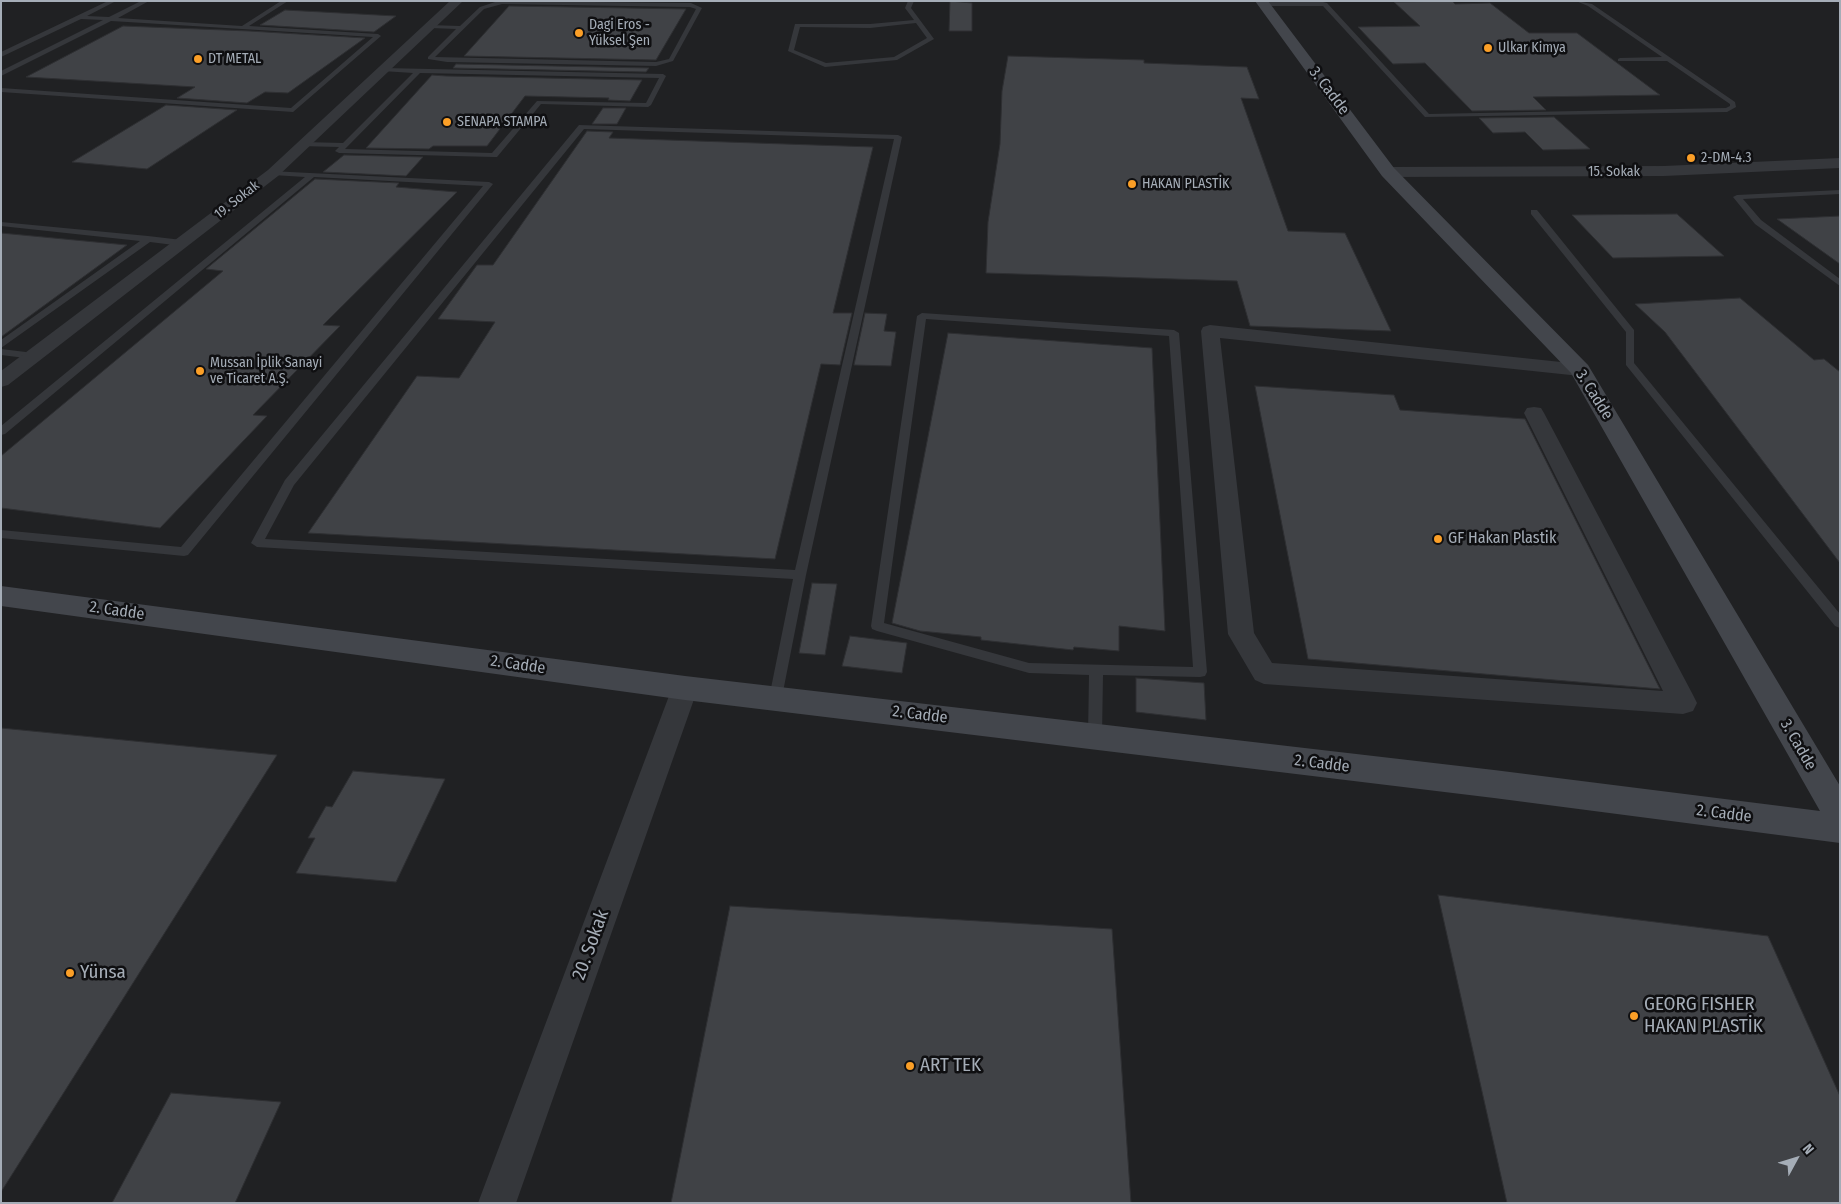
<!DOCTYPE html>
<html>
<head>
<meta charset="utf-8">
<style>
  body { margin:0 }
  #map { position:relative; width:1841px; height:1204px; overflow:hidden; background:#141416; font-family:"Fira Sans Condensed",sans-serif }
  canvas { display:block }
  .frame { position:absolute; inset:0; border:2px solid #a5adb7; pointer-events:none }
  .north { position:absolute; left:1771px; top:1134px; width:50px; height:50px; -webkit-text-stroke:4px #0f0f11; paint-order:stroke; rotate:51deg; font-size:14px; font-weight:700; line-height:20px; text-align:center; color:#a5adb7 }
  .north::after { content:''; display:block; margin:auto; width:18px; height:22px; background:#a5adb7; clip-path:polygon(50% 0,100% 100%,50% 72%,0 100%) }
</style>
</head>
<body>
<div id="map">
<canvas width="1841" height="1204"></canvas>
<div class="frame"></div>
<div class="north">N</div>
</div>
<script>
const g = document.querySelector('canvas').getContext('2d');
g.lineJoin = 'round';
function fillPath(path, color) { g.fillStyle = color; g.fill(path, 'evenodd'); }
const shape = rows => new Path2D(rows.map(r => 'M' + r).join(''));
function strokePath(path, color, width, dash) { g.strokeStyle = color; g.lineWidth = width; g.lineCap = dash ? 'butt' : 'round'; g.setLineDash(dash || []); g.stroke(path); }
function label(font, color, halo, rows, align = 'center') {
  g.font = font + ' "Fira Sans Condensed",sans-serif'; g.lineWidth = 5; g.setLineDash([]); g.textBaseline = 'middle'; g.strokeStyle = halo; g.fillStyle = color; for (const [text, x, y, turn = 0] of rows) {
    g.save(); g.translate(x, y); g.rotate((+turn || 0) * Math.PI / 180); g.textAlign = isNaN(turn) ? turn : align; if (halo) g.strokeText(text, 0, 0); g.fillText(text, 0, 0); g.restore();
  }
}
fillPath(shape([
  [1,1,1840,1,1840,1203,1,1203]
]), '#202123');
const building = shape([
  [950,1,972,3,972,31,949,31,950,1],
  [1452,1,1455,4,1490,3,1529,33,1577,33,1660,95,1533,97,1546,110,1472,111,1425,63,1393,64,1358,27,1420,26,1394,2,1452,1],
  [509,6,686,9,656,60,464,56,509,6],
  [285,10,396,16,374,32,260,25,285,10],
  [123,26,249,31,365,38,288,93,265,92,247,103,177,98,195,87,26,77,123,26],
  [1008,56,1144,60,1144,63,1247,67,1259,99,1241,98,1288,231,1345,233,1391,331,1250,326,1237,281,986,273,988,222,1000,144,1002,91,1008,56],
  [456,64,649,68,646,72,453,68,456,64],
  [432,75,446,76,642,80,630,101,608,100,609,98,525,96,487,146,433,146,429,149,366,148,432,75],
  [166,105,237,110,147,169,72,162,166,105],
  [603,108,626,108,617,124,592,124,603,108],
  [1554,117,1590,149,1543,150,1525,132,1493,133,1479,118,1554,117],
  [587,131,613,132,609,138,873,147,833,313,852,313,840,365,821,364,775,559,308,533,417,376,459,378,495,322,438,319,477,265,493,265,587,131],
  [344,155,423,157,406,176,323,172,344,155],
  [315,179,399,183,396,187,457,192,323,325,340,326,253,415,267,416,160,528,1,508,1,456,223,271,206,269,315,179],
  [1677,214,1724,256,1613,258,1572,215,1677,214],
  [1840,216,1840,264,1777,219,1840,216],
  [1,233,127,245,1,337,1,233],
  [1740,298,1814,360,1824,359,1840,372,1840,563,1665,332,1635,304,1740,298],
  [865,313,887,314,884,331,896,332,891,366,854,365,865,313],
  [948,333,1152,348,1165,631,1119,626,1119,651,1074,647,1073,650,981,640,981,637,920,631,892,623,948,333],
  [1255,386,1394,395,1400,410,1525,419,1660,689,1308,659,1255,386],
  [812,583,837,584,825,655,799,653,812,583],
  [850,636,907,643,902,673,842,666,850,636],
  [1136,678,1204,683,1206,720,1136,712,1136,678],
  [1,728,277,755,1,1192,1,728],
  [353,771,445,779,396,882,296,873,315,838,308,838,326,806,332,807,353,771],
  [1438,895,1768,936,1840,1096,1840,1203,1507,1203,1438,895],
  [730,906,1112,929,1131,1203,671,1203,730,906],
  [171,1093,281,1102,235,1203,112,1203,171,1093]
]);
fillPath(building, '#404246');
strokePath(building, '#2e2f32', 1);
fillPath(shape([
  [108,1,116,1,87,16,109,17,141,1,149,1,118,18,242,26,281,1,288,1,249,26,378,34,381,36,293,112,1,92,1,88,291,108,373,37,111,21,1,76,1,71,103,20,81,19,1,57,1,52,108,1],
  [498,1,691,3,702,8,673,61,656,66,447,62,428,59,428,57,456,29,431,28,429,25,460,26,480,7,498,1],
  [502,4,690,7,696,9,669,59,656,62,435,57,484,9,502,4],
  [908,1,914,1,911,8,934,39,897,60,825,67,788,51,795,24,870,24,914,20,905,8,908,1],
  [916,23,927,38,894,57,826,63,794,50,800,27,870,28,916,23],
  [1319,1,1327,3,1429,114,1726,108,1730,106,1730,104,1667,61,1618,61,1618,59,1620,58,1662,57,1588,6,1576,1,1592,4,1735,102,1736,107,1727,112,1425,117,1323,6,1264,6,1261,4,1264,2,1319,1],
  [384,68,663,74,666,76,651,105,648,107,541,104,497,157,494,157,339,153,335,151,339,147,300,146,300,142,303,142,343,143,413,73,382,71,381,70,384,68],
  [420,73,659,78,646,103,537,101,492,153,345,149,420,73],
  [579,125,898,135,902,137,806,575,781,702,776,703,771,702,769,698,793,579,257,547,251,543,285,480,579,125],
  [584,129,894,139,795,570,265,539,294,485,584,129],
  [270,171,489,182,493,184,188,555,184,556,1,538,1,530,181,547,483,186,314,177,5,434,1,435,1,426,305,177,273,175,269,173,270,171],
  [1840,190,1840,194,1743,199,1761,220,1840,279,1840,286,1755,224,1733,197,1737,195,1840,190],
  [1531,210,1537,210,1634,330,1634,363,1840,614,1840,628,1835,626,1626,365,1626,332,1531,214,1531,210],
  [1,222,148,236,182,240,186,243,182,246,150,242,1,348,1,340,140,241,1,226,1,222],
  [922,313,1174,330,1179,333,1207,672,1205,676,1200,677,1103,675,1102,736,1100,740,1095,742,1090,740,1088,736,1089,675,1029,673,877,631,872,629,871,626,917,316,922,313],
  [926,319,1169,336,1193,667,1029,663,884,623,926,319],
  [1,349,34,353,39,356,34,359,1,355,1,349]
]), '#35373b');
fillPath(shape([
  [450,1,463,1,278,176,8,385,1,387,1,371,268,170,450,1],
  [1840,158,1840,168,1664,176,1388,177,1383,175,1380,172,1383,169,1388,167,1664,166,1840,158],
  [1210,325,1580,364,1587,366,1590,370,1587,374,1580,376,1220,338,1254,633,1272,663,1663,691,1524,413,1527,408,1534,407,1541,408,1544,413,1693,695,1697,703,1693,711,1683,714,1264,684,1255,680,1228,634,1201,331,1203,327,1210,325],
  [685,677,695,680,698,688,516,1203,478,1203,672,688,675,680,685,677]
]), '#35373b');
fillPath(shape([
  [1255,1,1268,1,1394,168,1588,365,1840,786,1840,843,1494,798,685,700,1,606,1,586,685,676,1494,770,1820,811,1571,373,1382,176,1255,1]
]), '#43464c');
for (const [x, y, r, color] of [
  [579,33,5,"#fb9f27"],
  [1488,48,5,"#fb9f27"],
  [198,59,5,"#fb9f27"],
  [447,122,5,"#fb9f27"],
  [1691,158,5,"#fb9f27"],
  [1132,184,5,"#fb9f27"],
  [200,371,5,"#fb9f27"],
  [1438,539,5,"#fb9f27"],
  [70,973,5,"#fb9f27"],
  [1634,1016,5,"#fb9f27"],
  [910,1066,5,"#fb9f27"]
]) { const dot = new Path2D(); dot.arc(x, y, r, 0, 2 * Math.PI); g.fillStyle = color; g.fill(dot); strokePath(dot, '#0f0f11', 2); }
label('14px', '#a5adb7', '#0f0f11', [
  ["Dagi Eros -",589,25],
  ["Yüksel Şen",589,41],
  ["Ulkar Kimya",1498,48],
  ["DT METAL",208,59],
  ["SENAPA STAMPA",457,122],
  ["2-DM-4.3",1701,158],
  ["HAKAN PLASTİK",1142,184],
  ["Mussan İplik Sanayi",210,363],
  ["ve Ticaret A.Ş.",210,379]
], 'left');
label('14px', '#a5adb7', '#0f0f11', [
  ["15. Sokak",1614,172],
  ["19. Sokak",237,200,-38]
]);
label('16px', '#a5adb7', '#0f0f11', [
  ["3. Cadde",1329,91,53],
  ["3. Cadde",1594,395,58],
  ["2. Cadde",117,611,8],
  ["2. Cadde",518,665,8],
  ["2. Cadde",920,715,7],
  ["3. Cadde",1798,745,60],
  ["2. Cadde",1322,764,7],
  ["2. Cadde",1724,814,7]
]);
label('16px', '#a5adb7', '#0f0f11', [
  ["GF Hakan Plastik",1448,539]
], 'left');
label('19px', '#a5adb7', '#0f0f11', [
  ["20. Sokak",591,945,-70]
]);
label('19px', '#a5adb7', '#0f0f11', [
  ["Yünsa",80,973],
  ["GEORG FISHER",1644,1005],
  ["HAKAN PLASTİK",1644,1027],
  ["ART TEK",920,1066]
], 'left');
</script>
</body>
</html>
